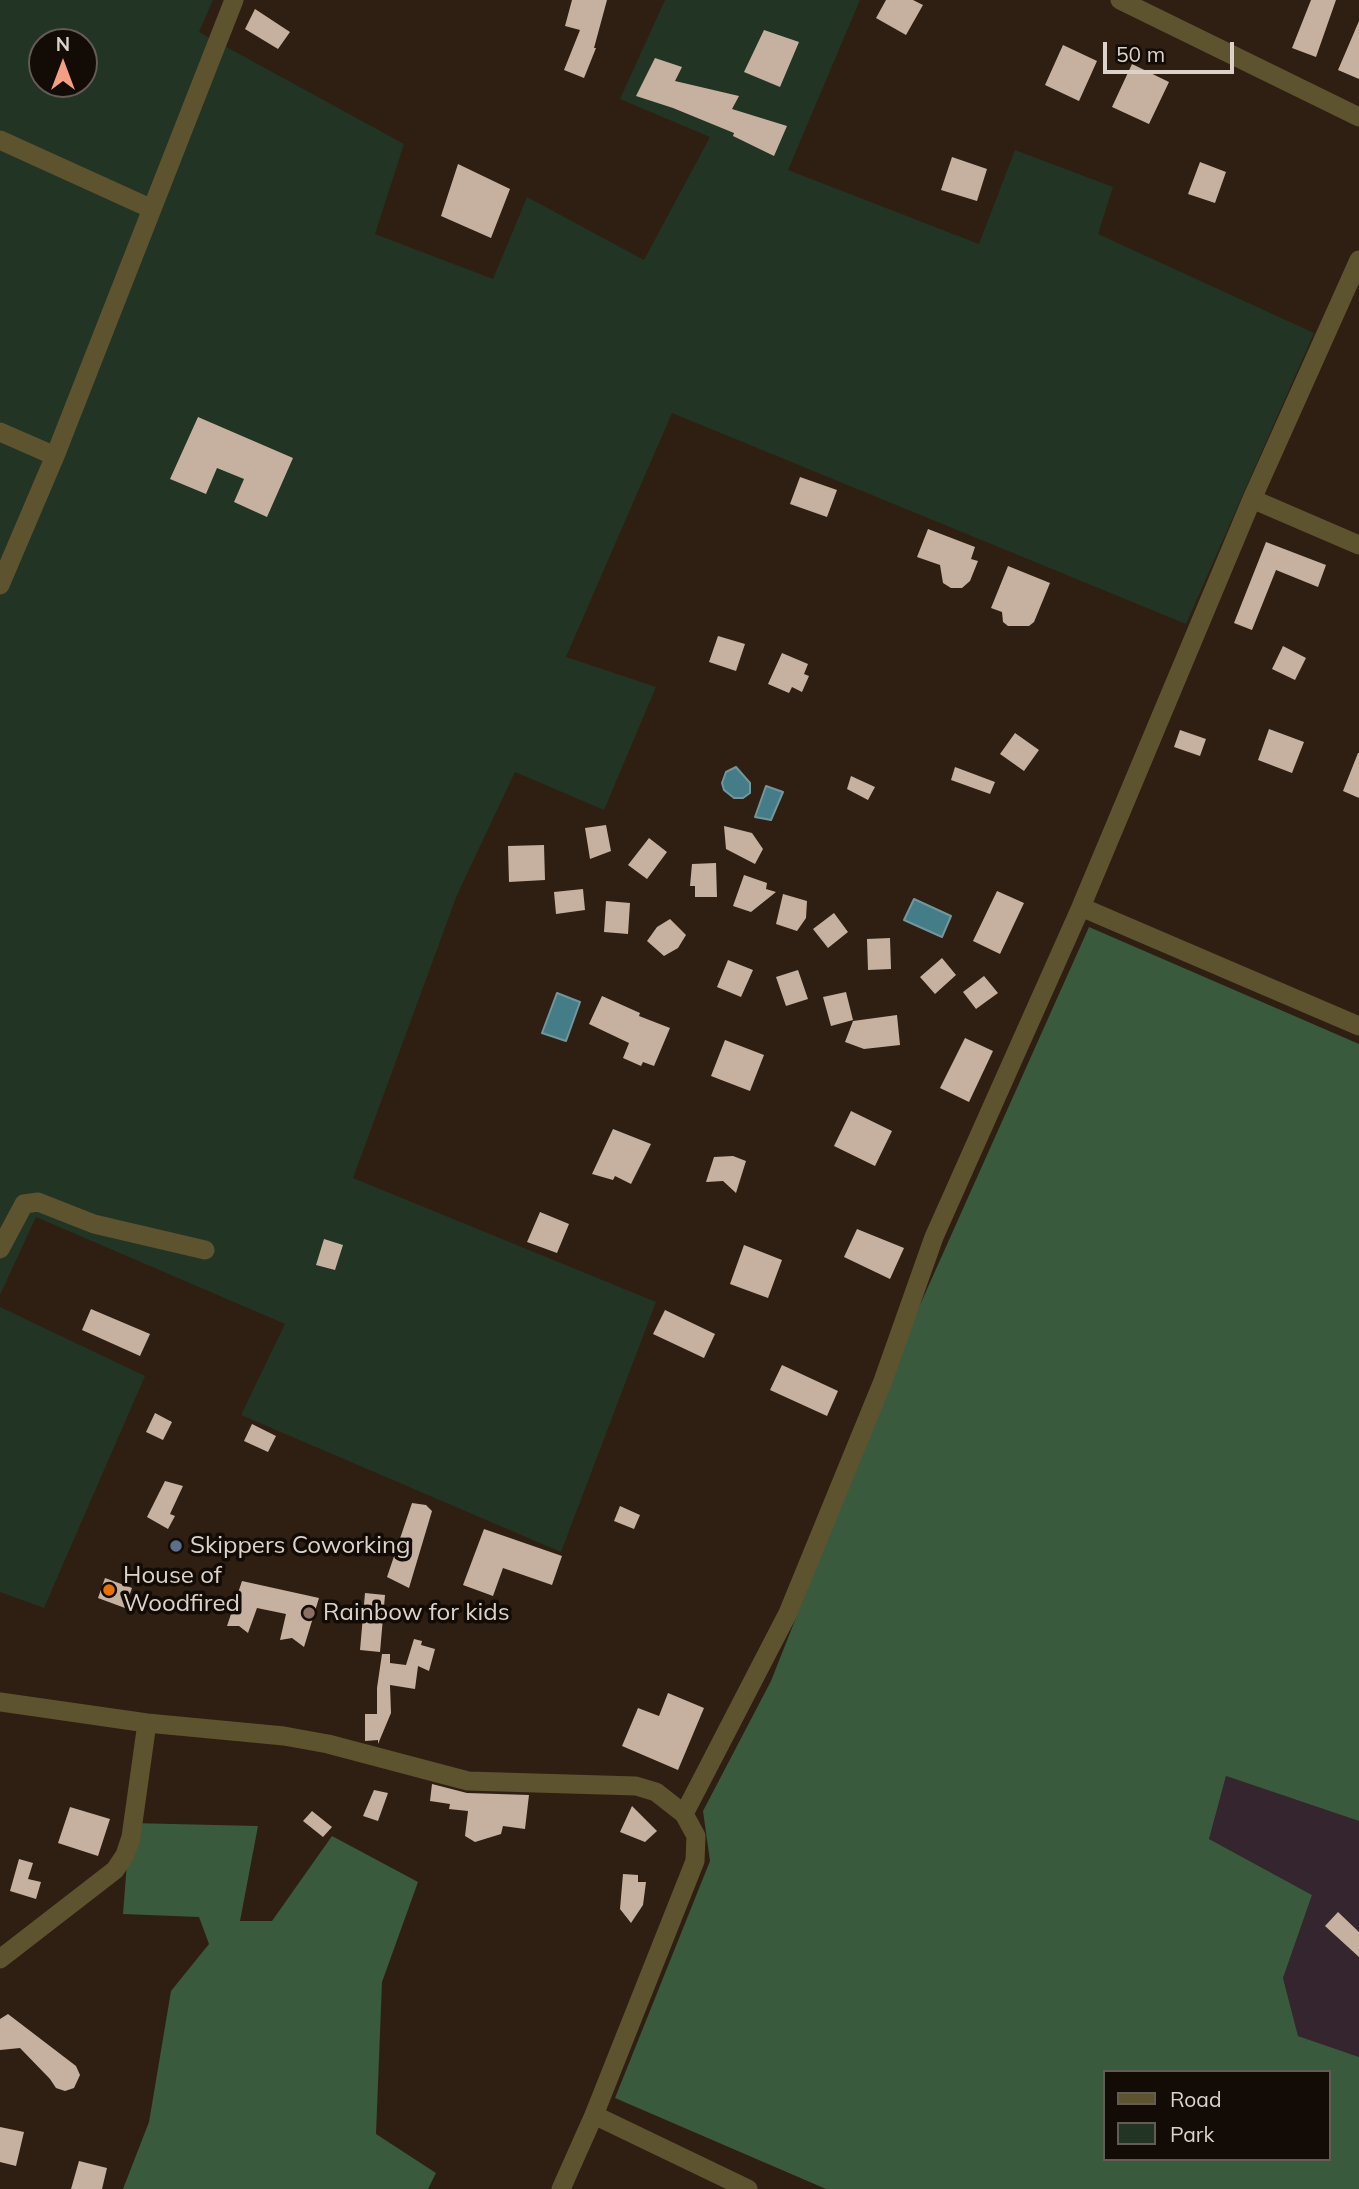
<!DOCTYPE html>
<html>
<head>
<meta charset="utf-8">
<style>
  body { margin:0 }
  #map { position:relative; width:1359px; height:2189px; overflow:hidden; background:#2f1f12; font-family:Mulish,sans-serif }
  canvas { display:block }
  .legend { position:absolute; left:1103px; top:2070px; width:228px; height:91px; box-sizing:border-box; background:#120b06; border:2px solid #635b54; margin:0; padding:9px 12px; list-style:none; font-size:21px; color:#dcd2c9 }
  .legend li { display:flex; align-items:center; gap:14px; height:35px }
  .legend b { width:35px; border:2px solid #635b54 }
  .north { position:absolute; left:28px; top:28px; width:70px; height:70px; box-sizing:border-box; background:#120b06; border:2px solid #635b54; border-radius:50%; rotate:0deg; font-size:19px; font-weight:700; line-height:28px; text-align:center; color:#dcd2c9 }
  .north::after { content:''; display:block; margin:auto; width:24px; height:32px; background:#f39f83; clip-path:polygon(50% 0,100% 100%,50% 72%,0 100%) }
  .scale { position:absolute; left:1103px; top:42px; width:131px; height:32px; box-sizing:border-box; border:4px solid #dcd2c9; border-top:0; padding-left:9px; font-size:21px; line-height:24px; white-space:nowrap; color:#dcd2c9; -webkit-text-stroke:5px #120b06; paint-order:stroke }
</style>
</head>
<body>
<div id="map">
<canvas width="1359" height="2189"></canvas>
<ul class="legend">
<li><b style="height:9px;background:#5e532f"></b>Road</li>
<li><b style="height:19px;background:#223423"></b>Park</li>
</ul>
<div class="north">N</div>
<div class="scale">50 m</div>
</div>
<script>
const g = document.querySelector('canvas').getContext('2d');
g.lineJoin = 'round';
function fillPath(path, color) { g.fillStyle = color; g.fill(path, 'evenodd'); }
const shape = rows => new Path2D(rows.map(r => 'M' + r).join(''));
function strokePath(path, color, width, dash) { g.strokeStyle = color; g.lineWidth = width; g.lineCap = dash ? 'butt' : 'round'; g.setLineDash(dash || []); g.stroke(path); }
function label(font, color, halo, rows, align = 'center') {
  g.font = font + ' Mulish,sans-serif'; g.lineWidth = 7; g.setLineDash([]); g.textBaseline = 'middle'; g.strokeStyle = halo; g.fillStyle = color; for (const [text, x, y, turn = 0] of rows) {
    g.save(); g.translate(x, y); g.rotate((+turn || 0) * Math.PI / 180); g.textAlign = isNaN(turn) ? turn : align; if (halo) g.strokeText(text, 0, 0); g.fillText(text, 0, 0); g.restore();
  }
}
fillPath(shape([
  [1226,1776,1359,1821,1359,2057,1298,2036,1283,1978,1312,1895,1209,1839]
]), '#35252f');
fillPath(shape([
  [0,0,213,0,199,32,404,144,375,234,493,279,527,197,644,260,710,137,620,99,665,0,860,0,788,170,979,244,1015,150,1113,187,1098,234,1314,333,1186,624,672,413,566,657,656,687,604,810,515,772,457,895,353,1178,656,1302,561,1552,241,1415,285,1324,36,1217,0,1295],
  [42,42,84,42,84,84,42,84],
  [0,1307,145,1376,44,1608,0,1592]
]), '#223423');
fillPath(shape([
  [1089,927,1359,1044,1359,1821,1226,1776,1209,1839,1312,1895,1283,1978,1298,2036,1359,2057,1359,2189,826,2189,615,2098,710,1861,703,1811,771,1681,915,1316],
  [1105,2072,1329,2072,1329,2159,1105,2159],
  [130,1823,258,1826,240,1921,272,1921,332,1836,418,1882,382,1982,376,2134,436,2173,428,2189,123,2189,149,2122,171,1991,209,1944,199,1917,123,1914]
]), '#395a3c');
const water = shape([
  [736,767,750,783,750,793,743,798,734,798,724,790,722,783,726,772,736,767],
  [766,786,783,792,771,820,755,817,766,786],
  [914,899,951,916,942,937,904,920,914,899],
  [557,993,580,1002,566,1041,542,1033,557,993]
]);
fillPath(water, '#447c88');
strokePath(water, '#72969c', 2);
fillPath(shape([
  [572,0,607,0,594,48,596,48,584,78,564,70,580,30,565,26],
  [886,0,913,0,923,5,906,35,876,18],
  [1311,0,1336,0,1316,57,1292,48],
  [255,9,290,32,278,49,245,29],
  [1359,21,1359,79,1338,70],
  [764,30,799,42,780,87,744,72],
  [1063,45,1097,61,1079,101,1045,85],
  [655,58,682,67,675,81,739,96,732,109,787,126,774,156,733,136,734,133,673,108,636,96],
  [1132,64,1169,82,1149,124,1112,107],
  [952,157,987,169,977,201,941,190],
  [1200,162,1226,172,1215,203,1188,194],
  [458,164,510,189,491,238,441,216],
  [198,417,293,458,267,517,234,502,244,479,217,468,206,494,170,479],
  [800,477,837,490,827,517,790,504],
  [928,529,975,547,971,559,978,561,970,581,962,588,951,588,943,583,940,565,917,557],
  [1266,542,1326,565,1318,587,1276,570,1252,630,1234,623],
  [1008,566,1050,583,1034,622,1029,626,1008,626,1003,622,1002,612,991,608],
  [718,636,745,644,736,671,709,662],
  [1283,646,1306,658,1295,680,1272,669],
  [782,653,808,664,804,674,809,676,802,692,792,687,789,693,768,684],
  [1269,729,1304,742,1292,773,1258,760],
  [1180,730,1206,739,1200,756,1174,747],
  [1015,733,1039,750,1024,771,1000,754],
  [1358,753,1359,753,1359,798,1343,791],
  [955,767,995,782,990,794,951,780],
  [851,776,875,787,868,800,847,789],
  [606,825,611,851,590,859,585,828],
  [724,826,752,833,763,849,755,864,726,849],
  [649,838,667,852,647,879,628,865],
  [544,845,545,880,509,882,508,846],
  [716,863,717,897,695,897,695,886,690,886,692,864],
  [744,875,767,883,766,889,776,892,751,912,733,906],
  [583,889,585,910,556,914,554,892],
  [997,891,1024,903,1000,954,973,941],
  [783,894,807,901,806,918,797,931,776,924],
  [606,901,630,903,628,934,604,932],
  [834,913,848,932,828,948,813,929],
  [670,919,686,935,678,948,664,956,647,941,657,927],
  [890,938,891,969,868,970,867,939],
  [942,958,956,975,935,994,920,977],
  [728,960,753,970,741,997,717,987],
  [798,970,808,999,786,1006,776,977],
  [984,976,998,993,976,1009,963,992],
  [846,992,853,1020,831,1026,823,997],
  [602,996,640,1013,639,1016,670,1028,654,1066,643,1062,641,1066,623,1058,629,1043,589,1024],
  [897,1015,900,1045,864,1049,845,1042,853,1021],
  [965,1038,993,1051,969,1102,940,1088],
  [725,1040,764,1055,750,1091,711,1076],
  [851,1111,892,1131,875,1166,834,1146],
  [613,1129,651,1144,631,1184,615,1176,613,1180,592,1174],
  [733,1156,746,1161,736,1193,723,1181,706,1182,714,1157],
  [540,1212,569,1224,557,1253,527,1242],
  [857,1229,904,1248,890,1279,844,1257],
  [324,1239,343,1245,335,1270,316,1265],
  [744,1245,782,1260,768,1298,730,1284],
  [91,1309,150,1334,140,1356,82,1330],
  [665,1310,715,1334,704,1358,653,1334],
  [782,1365,838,1391,827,1416,770,1390],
  [155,1413,172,1422,163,1440,146,1432],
  [252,1424,276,1436,268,1452,244,1441],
  [165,1481,183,1486,170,1514,175,1516,168,1529,147,1517],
  [412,1503,426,1505,432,1511,409,1588,387,1577],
  [620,1506,640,1515,634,1529,614,1521],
  [484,1529,562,1556,552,1585,503,1568,493,1596,463,1585],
  [105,1578,132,1588,125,1608,98,1598],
  [242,1581,319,1598,304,1647,292,1638,280,1640,286,1614,257,1608,248,1633,239,1626,227,1626],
  [365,1593,385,1595,380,1652,360,1650],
  [414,1639,422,1641,421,1645,435,1649,429,1671,418,1666,415,1689,390,1685,391,1713,378,1744,378,1740,365,1741,365,1714,377,1714,377,1688,382,1654,390,1654,390,1663,406,1665],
  [668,1693,704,1708,678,1770,622,1746,638,1708,659,1716],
  [432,1784,467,1793,529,1795,525,1829,503,1826,501,1834,475,1842,465,1836,468,1811,449,1809,450,1804,430,1801],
  [374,1790,388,1793,378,1821,363,1816],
  [632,1806,657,1831,645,1842,620,1832],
  [70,1807,110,1819,98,1856,58,1843],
  [312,1811,332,1827,323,1837,303,1821],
  [19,1859,33,1863,28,1879,41,1882,36,1899,10,1891],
  [623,1874,638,1875,638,1882,646,1882,643,1905,631,1923,620,1909],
  [1338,1912,1359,1932,1359,1957,1325,1926],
  [8,2014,76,2066,80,2075,74,2088,65,2091,56,2088,50,2079,20,2048,0,2050,0,2019],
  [0,2127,24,2132,16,2166,0,2162],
  [79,2161,107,2168,102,2189,71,2189]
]), '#c6b1a0');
strokePath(shape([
  [1120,0,1359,117],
  [0,140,152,209],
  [0,432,55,456],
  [1252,499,1359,545],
  [0,585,55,456,234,0],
  [1081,907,1359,1026],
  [0,1249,24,1204,38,1202,94,1224,205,1250],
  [0,1702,147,1723,284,1736,328,1744,468,1781,636,1786,656,1792,684,1814,696,1836,695,1861,594,2115,748,2189],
  [684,1814,788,1613,883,1381,934,1237,1081,907,1252,499,1359,260],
  [0,1959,115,1870,125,1855,131,1837,147,1723],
  [561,2189,594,2115]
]), '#5e532f', 19);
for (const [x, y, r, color] of [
  [176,1546,7,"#5c6f8a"],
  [109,1590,7,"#e8710a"],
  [309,1613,7,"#8d6e63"]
]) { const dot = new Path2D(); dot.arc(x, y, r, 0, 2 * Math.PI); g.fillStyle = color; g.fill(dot); strokePath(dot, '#120b06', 2.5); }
label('24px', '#dcd2c9', '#120b06', [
  ["Skippers Coworking",190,1546],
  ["House of",123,1576],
  ["Woodfired",123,1604],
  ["Rainbow for kids",323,1613]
], 'left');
</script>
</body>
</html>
